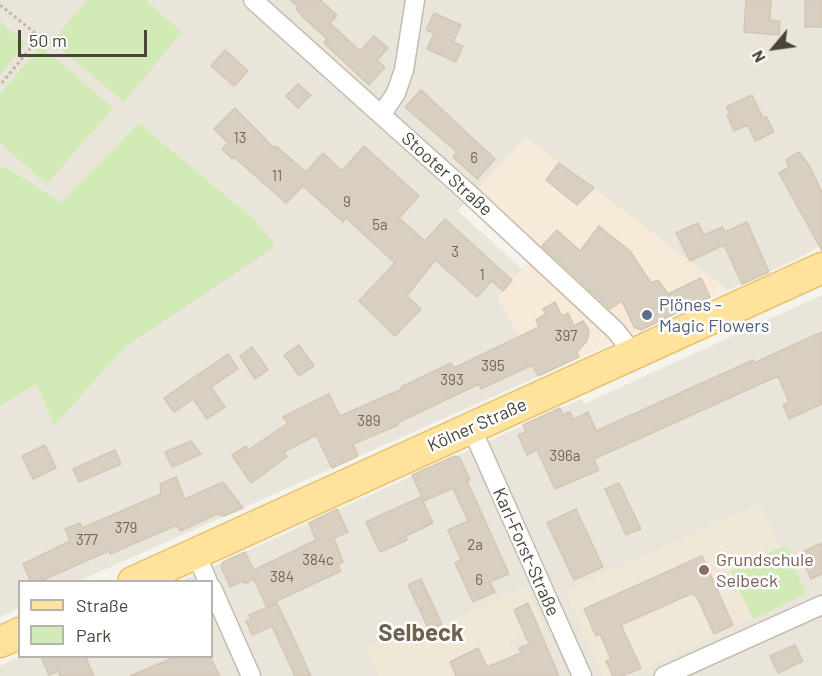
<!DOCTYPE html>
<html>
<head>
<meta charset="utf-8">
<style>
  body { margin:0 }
  #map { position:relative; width:822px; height:676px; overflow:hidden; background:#f6f3ec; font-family:Barlow,sans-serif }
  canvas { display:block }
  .legend { position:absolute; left:18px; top:580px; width:195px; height:78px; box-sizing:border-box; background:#fff; border:2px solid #b7b4b0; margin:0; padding:8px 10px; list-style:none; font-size:18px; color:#4b4439 }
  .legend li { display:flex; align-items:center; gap:12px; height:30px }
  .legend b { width:30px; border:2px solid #b7b4b0 }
  .north { position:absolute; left:744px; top:18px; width:60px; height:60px; -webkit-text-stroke:4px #fff; paint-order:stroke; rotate:241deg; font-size:16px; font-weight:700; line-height:24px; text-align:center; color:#4b4439 }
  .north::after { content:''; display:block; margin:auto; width:21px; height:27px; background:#4b4439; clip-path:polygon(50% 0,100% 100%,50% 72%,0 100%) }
  .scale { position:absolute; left:18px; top:30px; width:129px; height:27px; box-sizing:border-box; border:3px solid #4b4439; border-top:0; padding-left:8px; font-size:18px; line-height:21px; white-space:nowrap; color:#4b4439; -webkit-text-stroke:4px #fff; paint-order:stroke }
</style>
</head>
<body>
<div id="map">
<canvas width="822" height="676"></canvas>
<ul class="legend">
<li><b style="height:8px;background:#ffe39c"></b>Straße</li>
<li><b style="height:16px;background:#d2eab5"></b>Park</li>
</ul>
<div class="north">N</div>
<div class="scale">50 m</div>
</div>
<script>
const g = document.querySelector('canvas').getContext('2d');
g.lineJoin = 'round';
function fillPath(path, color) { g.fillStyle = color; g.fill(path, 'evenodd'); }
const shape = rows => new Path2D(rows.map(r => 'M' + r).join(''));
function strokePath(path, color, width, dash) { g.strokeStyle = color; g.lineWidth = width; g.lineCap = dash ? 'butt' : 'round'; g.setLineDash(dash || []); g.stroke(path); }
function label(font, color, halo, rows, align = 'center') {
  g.font = font + ' Barlow,sans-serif'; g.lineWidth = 5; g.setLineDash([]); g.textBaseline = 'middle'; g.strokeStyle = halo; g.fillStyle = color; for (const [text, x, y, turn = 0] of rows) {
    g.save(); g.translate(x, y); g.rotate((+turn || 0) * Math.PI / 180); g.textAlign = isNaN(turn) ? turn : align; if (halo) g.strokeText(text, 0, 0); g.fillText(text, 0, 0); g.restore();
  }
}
fillPath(shape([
  [0,0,822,0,822,245,795,260,728,290,525,137,458,211,522,269,498,297,539,376,79,581,20,582,19,608,0,617,0,405,37,385,54,426,125,347,276,246,255,220,139,123,61,202,6,166,0,170],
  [822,295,822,676,0,676,0,666,21,656,212,656,212,582,181,581,581,399,584,404]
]), '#eae5da');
fillPath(shape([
  [525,137,594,188,728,290,539,376,498,296,541,247,477,190]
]), '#f7ead8');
fillPath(shape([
  [759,503,780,548,786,545,806,594,627,676,603,676,564,592],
  [526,586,544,625,509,642,525,676,379,676,366,647,424,621,429,630]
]), '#efe8d6');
fillPath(shape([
  [87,0,145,0,182,32,124,102,52,42],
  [0,22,26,43,0,75],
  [41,46,113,108,47,184,0,143,0,94],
  [139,123,255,220,276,246,125,347,54,426,37,385,0,405,0,170,5,166,61,202],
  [786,545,806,594,753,619,731,571]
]), '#d2eab5');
const building = shape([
  [290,0,320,0,337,15,330,23,360,51,374,36,388,48,377,60,385,67,369,85,324,43,327,39,306,20,296,9,298,7,290,0],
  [746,0,771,0,770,20,780,21,779,35,744,32,746,0],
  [805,0,822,0,822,27,805,27,805,0],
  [434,13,461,25,453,42,463,46,456,62,427,49,434,33,426,30,434,13],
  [225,50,248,71,234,86,211,66,225,50],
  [298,84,311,95,298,108,286,96,298,84],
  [421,90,495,159,477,179,453,157,457,152,405,107,421,90],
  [752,95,763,118,766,116,774,132,755,141,748,125,734,131,727,115,730,114,726,107,752,95],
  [235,108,274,148,276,146,306,172,323,153,342,171,364,146,419,196,399,218,425,241,445,219,512,280,503,291,492,281,477,297,435,260,407,296,421,309,395,336,359,301,395,263,346,218,343,222,303,186,286,203,234,157,232,159,222,149,228,143,214,129,235,108],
  [799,152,810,167,822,193,822,251,779,173,789,167,786,160,799,152],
  [559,163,594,188,577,205,546,180,559,163],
  [747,222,769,272,742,284,724,245,690,261,676,233,698,223,704,235,722,227,725,232,747,222],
  [599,226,630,251,651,283,658,280,668,294,701,278,710,297,641,330,634,327,622,301,610,309,542,246,557,230,580,251,599,226],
  [555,302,562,316,568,313,574,326,583,321,589,330,587,341,577,352,579,357,538,376,532,365,481,389,479,384,397,423,398,425,353,444,358,456,332,468,316,435,284,452,287,457,251,483,232,455,246,446,248,450,288,423,283,417,329,394,340,416,402,389,401,387,451,363,454,368,539,327,536,320,546,314,543,309,555,302],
  [822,332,822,404,789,419,783,405,789,402,778,376,594,459,599,470,555,489,537,450,527,455,518,435,526,432,523,425,560,408,563,415,570,412,573,420,588,412,596,431,753,360,754,363,822,332],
  [299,345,314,366,299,376,284,355,299,345],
  [252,347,268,370,255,379,240,356,252,347],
  [228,354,238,369,211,387,225,407,207,419,193,399,174,412,164,398,228,354],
  [191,441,201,454,172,467,165,452,191,441],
  [45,445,56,468,33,479,22,456,45,445],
  [115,450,121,464,79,482,73,469,115,450],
  [455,456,460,458,470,480,467,481,509,574,490,582,495,592,473,602,455,563,461,560,448,530,468,521,453,488,424,501,412,475,455,456],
  [176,477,185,499,223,482,243,508,224,516,217,514,180,531,177,525,110,554,109,551,38,582,31,582,23,564,70,541,65,529,80,523,82,528,161,494,160,484,176,477],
  [619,483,641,529,626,535,605,489,619,483],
  [421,497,433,523,406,536,407,540,380,552,366,522,421,497],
  [337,509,348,532,334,538,343,562,338,564,341,571,266,606,254,579,244,584,243,581,230,587,221,567,223,562,245,552,254,570,316,540,309,523,337,509],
  [576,509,603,567,574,580,547,523,576,509],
  [822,543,822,574,811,579,800,553,822,543],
  [702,556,733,625,714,634,696,595,694,596,693,593,621,625,641,668,623,676,613,676,606,661,611,659,600,634,596,636,584,609,702,556],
  [421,579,442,624,429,630,408,585,421,579],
  [277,603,289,628,311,676,295,676,272,626,252,635,246,621,251,619,249,615,277,603],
  [528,603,559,676,456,676,450,662,478,648,487,667,521,653,519,648,529,644,514,610,528,603],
  [795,645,803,661,778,673,770,656,795,645],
  [41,657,89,657,86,658,94,676,60,676,58,671,49,675,41,657],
  [175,657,210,657,220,676,130,676,175,657]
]);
fillPath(building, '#d8cfc1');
strokePath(building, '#d3c7b4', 1.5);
const minor = shape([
  [253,0,466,191,615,330,634,354],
  [382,114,396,93,404,70,415,0],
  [471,427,582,676],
  [196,553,208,582],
  [212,588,251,676],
  [664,676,822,605]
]);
const primary = shape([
  [133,582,822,268],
  [0,642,20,633]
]);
strokePath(minor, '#c2bbae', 21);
strokePath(primary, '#e6c16a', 33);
strokePath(shape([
  [0,5,40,37,0,85]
]), '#c4b79f', 3, [3, 3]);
strokePath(minor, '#fff', 18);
strokePath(primary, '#ffe39c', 30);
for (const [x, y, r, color] of [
  [647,315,6,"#5c6f8a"],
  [704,570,6,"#8d6e63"]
]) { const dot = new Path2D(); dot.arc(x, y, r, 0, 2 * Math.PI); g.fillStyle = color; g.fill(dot); strokePath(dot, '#fff', 2); }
label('15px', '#6e675b', null, [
  ["13",240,138],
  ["6",474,158],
  ["11",277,176],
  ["9",347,202],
  ["5a",380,225],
  ["3",455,252],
  ["1",482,275],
  ["397",566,336],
  ["395",493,366],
  ["393",452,380],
  ["389",369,421],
  ["396a",565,456],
  ["379",126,528],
  ["377",87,540],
  ["2a",475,545],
  ["384c",318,560],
  ["384",282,577],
  ["6",479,580]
]);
label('18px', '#4b4439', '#fff', [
  ["Stooter Straße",447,174,42],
  ["Kölner Straße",477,425,-24],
  ["Karl-Forst-Straße",526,552,66]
]);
label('18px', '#4e5e75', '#fff', [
  ["Plönes -",659,305],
  ["Magic Flowers",659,326]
], 'left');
label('18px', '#785e54', '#fff', [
  ["Grundschule",716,560],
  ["Selbeck",716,581]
], 'left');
label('bold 24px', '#6e6250', '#fff', [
  ["Selbeck",421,633]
]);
</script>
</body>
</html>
